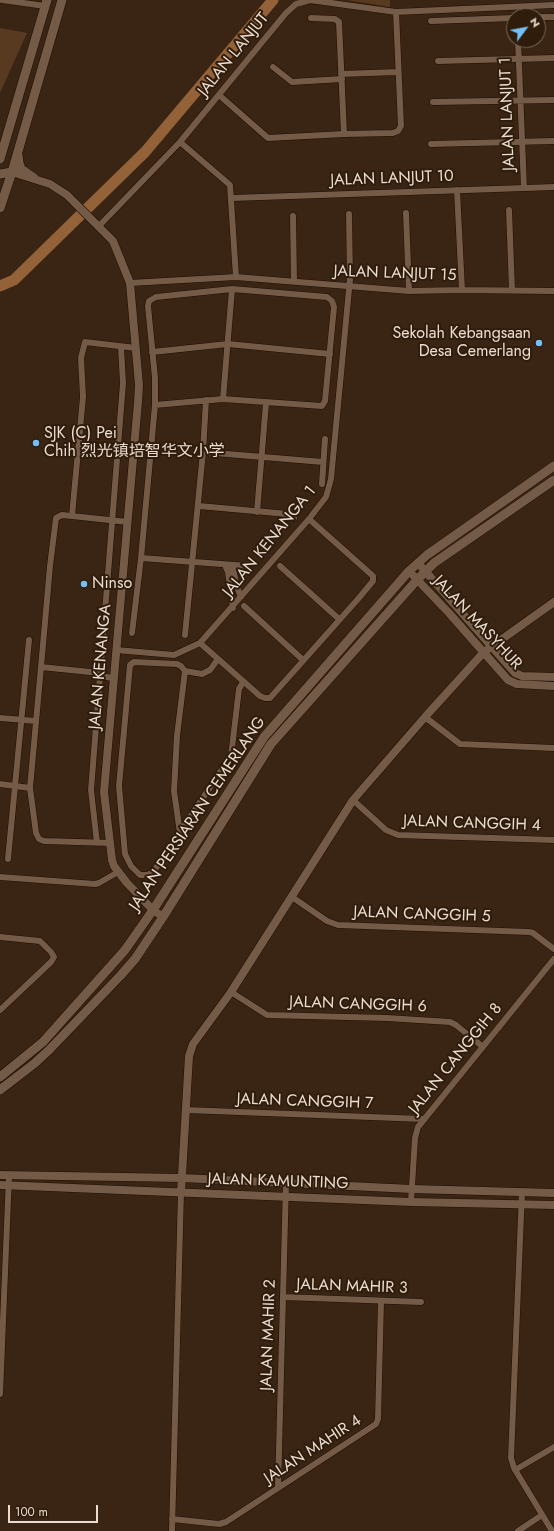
<!DOCTYPE html>
<html>
<head>
<meta charset="utf-8">
<style>
  body { margin:0 }
  #map { position:relative; width:554px; height:1531px; overflow:hidden; background:#3a2514; font-family:Jost,sans-serif }
  canvas { display:block }
  .north { position:absolute; left:506px; top:8px; width:40px; height:40px; box-sizing:border-box; background:#2f1c0a; border:1px solid #7a695a; border-radius:50%; rotate:58deg; font-size:11px; font-weight:700; line-height:16px; text-align:center; color:#eadcd1 }
  .north::after { content:''; display:block; margin:auto; width:14px; height:18px; background:#74c0f6; clip-path:polygon(50% 0,100% 100%,50% 72%,0 100%) }
  .scale { position:absolute; left:8px; top:1505px; width:90px; height:18px; box-sizing:border-box; border:2px solid #eadcd1; border-top:0; padding-left:5px; font-size:12px; line-height:14px; white-space:nowrap; color:#eadcd1; -webkit-text-stroke:3px #2f1c0a; paint-order:stroke }
</style>
</head>
<body>
<div id="map">
<canvas width="554" height="1531"></canvas>
<div class="north">N</div>
<div class="scale">100 m</div>
</div>
<script>
const g = document.querySelector('canvas').getContext('2d');
g.lineJoin = 'round';
function fillPath(path, color) { g.fillStyle = color; g.fill(path, 'evenodd'); }
const shape = rows => new Path2D(rows.map(r => 'M' + r).join(''));
function strokePath(path, color, width, dash) { g.strokeStyle = color; g.lineWidth = width; g.lineCap = dash ? 'butt' : 'round'; g.setLineDash(dash || []); g.stroke(path); }
function label(font, color, halo, rows, align = 'center') {
  g.font = font + ' Jost,"Noto Sans SC",sans-serif'; g.lineWidth = 4; g.setLineDash([]); g.textBaseline = 'middle'; g.strokeStyle = halo; g.fillStyle = color; for (const [text, x, y, turn = 0] of rows) {
    g.save(); g.translate(x, y); g.rotate((+turn || 0) * Math.PI / 180); g.textAlign = isNaN(turn) ? turn : align; if (halo) g.strokeText(text, 0, 0); g.fillText(text, 0, 0); g.restore();
  }
}
fillPath(shape([
  [347,0,390,0,390,7],
  [0,28,27,33,0,93]
]), '#583a21');
strokePath(shape([
  [0,286,14,280,145,152,273,0]
]), '#936238', 11);
const minor = shape([
  [2,0,45,6],
  [538,17,554,17],
  [311,18,335,19,339,22,344,134],
  [431,21,514,18],
  [518,40,524,188],
  [438,61,554,58],
  [273,67,292,82,342,79],
  [341,74,398,72],
  [219,95,268,138,344,134,393,133,398,131,401,126,396,12],
  [433,102,554,100],
  [180,142,230,185,236,277],
  [431,144,554,141],
  [457,190,462,290],
  [232,198,554,187],
  [509,210,512,290],
  [406,213,409,291],
  [293,216,294,281],
  [99,226,180,142,286,13,296,4,310,0,396,12,554,5],
  [130,283,236,277,409,291,462,290,554,291],
  [152,352,228,344,330,354],
  [223,399,232,289],
  [203,452,323,462],
  [322,484,325,439],
  [199,506,288,514,294,518],
  [257,512,266,403],
  [72,516,83,397,81,358,85,342,136,348],
  [141,558,248,566],
  [225,565,228,572,233,608],
  [231,566,233,569,237,587,241,597],
  [280,566,339,619],
  [244,606,303,660],
  [132,633,141,558,155,405,155,378,148,306,149,301,156,297,232,289,327,297,332,301,334,307,325,401,322,406,223,399,155,405],
  [185,635,203,452,206,400],
  [200,643,260,696,265,698,270,698,358,599,373,581,373,576,309,519],
  [116,650,174,655,200,643,309,519,326,497,331,479,350,279,349,214],
  [218,659,210,670,202,674,185,671,181,666,177,664,134,662,130,665,119,786,125,854,131,866,140,875,148,875,154,871,231,756,239,689,243,682],
  [41,667,50,566,56,518,62,515,72,516,128,522],
  [100,673,41,667,30,788,36,833,39,839,44,841,110,843],
  [100,676,113,678],
  [425,717,460,744,554,748],
  [0,718,36,721],
  [0,784,30,788],
  [353,800,386,830,398,835,554,840],
  [180,833,174,791,177,736,185,671],
  [97,843,91,790,123,383,121,347],
  [8,859,29,640],
  [0,877,95,884,99,883,118,872],
  [292,897,327,921,338,925,529,932,533,933,554,949],
  [0,937,40,941,51,952,54,957,51,962,0,1010],
  [231,992,267,1015,387,1018,450,1022,456,1025,483,1047],
  [186,1110,423,1119],
  [522,1192,511,1458,514,1468,552,1531],
  [411,1202,415,1138,418,1127,554,959],
  [283,1297,421,1302],
  [0,1394,9,1176],
  [515,1470,554,1447],
  [278,1488,286,1183],
  [172,1519,219,1524,226,1522,376,1424,378,1419,381,1302],
  [172,1531,181,1192],
  [518,1531,542,1515]
]);
const tertiary = shape([
  [12,172,50,184,67,195,113,241,130,283,139,385,138,402,104,792,112,860,114,866,127,883,153,910,163,917],
  [418,563,515,673,522,676,554,677],
  [409,571,449,613,508,680,517,684,554,686],
  [0,1175,182,1178,412,1189,554,1193],
  [0,1185,411,1202,554,1205],
  [181,1192,189,1056,193,1044,231,992,353,800,425,717,484,652,554,602]
]);
const secondary = shape([
  [18,155,19,163,21,169,34,178],
  [0,159,47,0],
  [0,174,12,172],
  [0,208,12,172,62,0],
  [0,1077,43,1042,125,950,153,910,264,737,409,571,427,555,554,466],
  [0,1090,35,1063,50,1049,121,975,135,959,163,917,271,744,417,580,434,563,554,480]
]);
strokePath(minor, '#200e00', 7);
strokePath(tertiary, '#200e00', 9);
strokePath(secondary, '#200e00', 10);
strokePath(minor, '#735b48', 6);
strokePath(tertiary, '#735b48', 8);
strokePath(secondary, '#735b48', 9);
for (const [x, y, r, color] of [
  [539,343,4,"#74c0f6"],
  [36,443,4,"#74c0f6"],
  [84,584,4,"#74c0f6"]
]) { const dot = new Path2D(); dot.arc(x, y, r, 0, 2 * Math.PI); g.fillStyle = color; g.fill(dot); strokePath(dot, '#2f1c0a', 1.5); }
label('16px', '#eadcd1', '#2f1c0a', [
  ["JALAN LANJUT",234,55,-51],
  ["JALAN LANJUT 1",508,114,-92],
  ["JALAN LANJUT 10",392,179,-2],
  ["JALAN LANJUT 15",395,274,2],
  ["JALAN KENANGA 1",270,542,-51],
  ["JALAN MASYHUR",477,623,47],
  ["JALAN KENANGA",101,667,-85],
  ["JALAN PERSIARAN CEMERLANG",198,814,-56],
  ["JALAN CANGGIH 4",472,824,2],
  ["JALAN CANGGIH 5",422,915,2],
  ["JALAN CANGGIH 6",358,1005,2],
  ["JALAN CANGGIH 8",456,1059,-51],
  ["JALAN CANGGIH 7",305,1102,2],
  ["JALAN KAMUNTING",278,1182,2],
  ["JALAN MAHIR 3",352,1287,2],
  ["JALAN MAHIR 2",269,1335,-88],
  ["JALAN MAHIR 4",313,1450,-33]
]);
label('16px', '#eadcd1', '#2f1c0a', [
  ["Sekolah Kebangsaan",531,334,"right"],
  ["Desa Cemerlang",531,352,"right"],
  ["SJK (C) Pei",44,434],
  ["Chih 烈光镇培智华文小学",44,452],
  ["Ninso",92,584]
], 'left');
</script>
</body>
</html>
